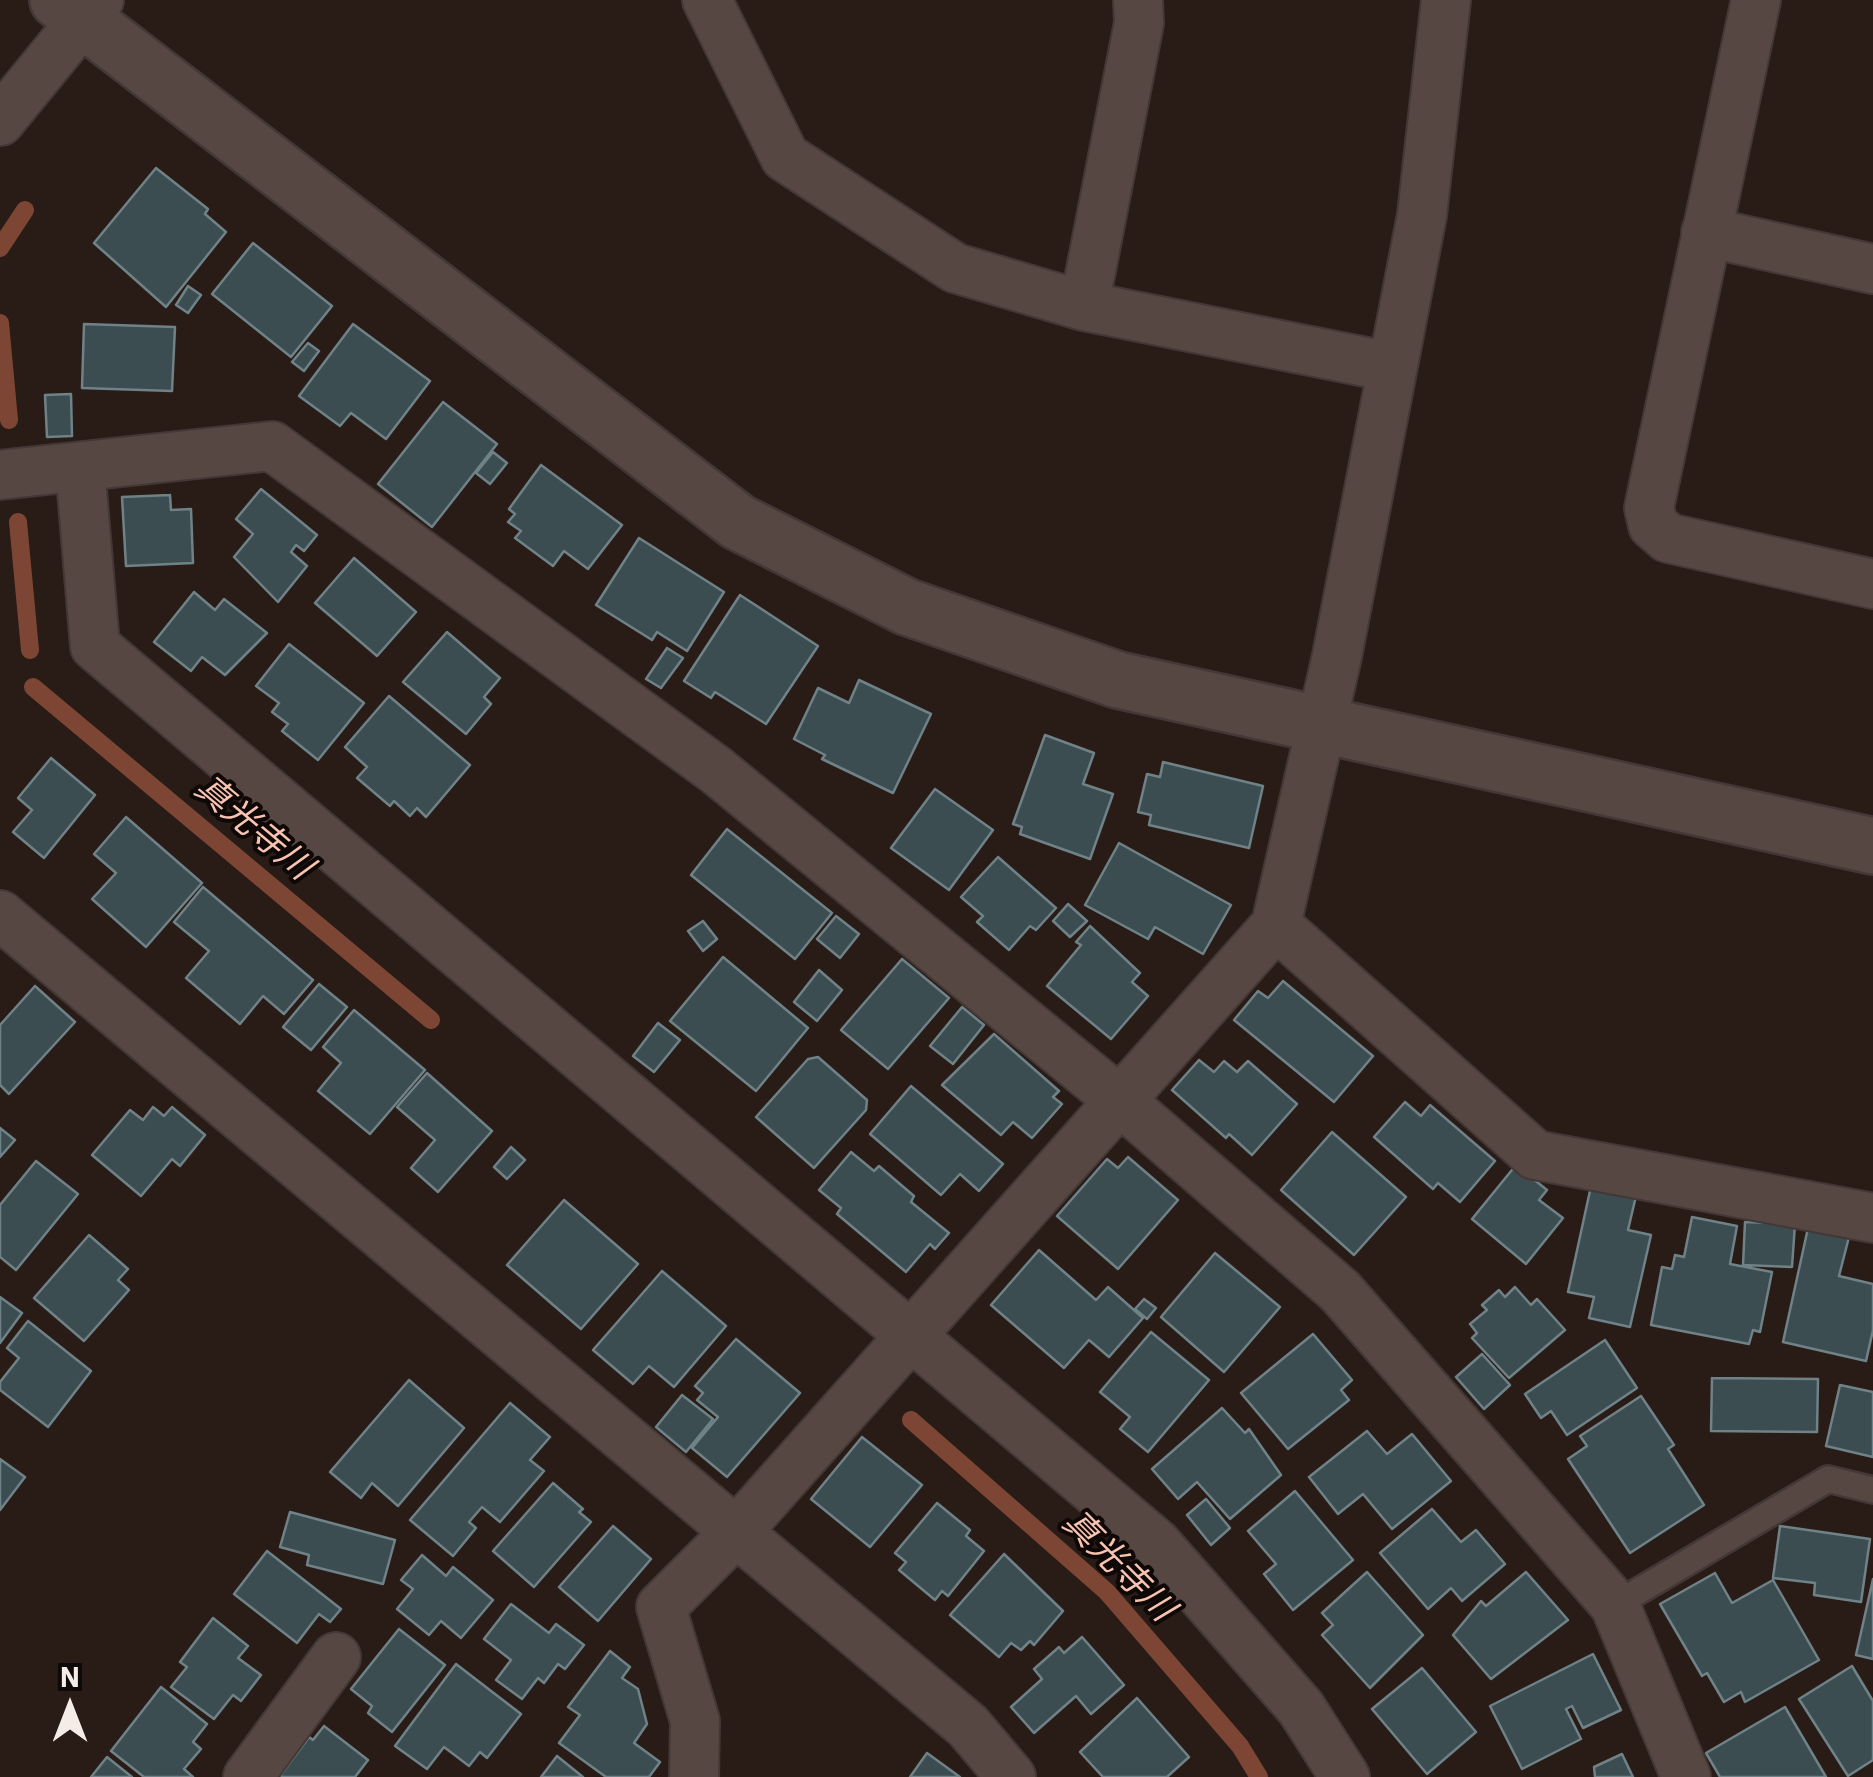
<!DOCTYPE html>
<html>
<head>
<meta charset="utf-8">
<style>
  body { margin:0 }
  #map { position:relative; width:1873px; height:1777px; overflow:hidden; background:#291c17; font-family:"IBM Plex Sans",sans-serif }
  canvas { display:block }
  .north { position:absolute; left:20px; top:1657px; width:100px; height:100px; -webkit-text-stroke:8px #0e0806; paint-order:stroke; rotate:0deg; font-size:28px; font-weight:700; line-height:40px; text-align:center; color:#f5ebe7 }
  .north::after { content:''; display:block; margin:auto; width:35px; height:45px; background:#f5ebe7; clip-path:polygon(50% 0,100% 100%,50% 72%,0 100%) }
</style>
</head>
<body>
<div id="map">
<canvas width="1873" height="1777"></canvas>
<div class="north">N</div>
</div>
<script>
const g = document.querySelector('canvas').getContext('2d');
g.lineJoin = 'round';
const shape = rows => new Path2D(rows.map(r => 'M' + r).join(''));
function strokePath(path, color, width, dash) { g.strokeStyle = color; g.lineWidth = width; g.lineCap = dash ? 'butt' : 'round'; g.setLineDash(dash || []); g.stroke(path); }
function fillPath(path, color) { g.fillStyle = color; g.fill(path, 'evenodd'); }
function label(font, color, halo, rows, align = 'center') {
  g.font = font + ' "IBM Plex Sans","Noto Sans JP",sans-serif'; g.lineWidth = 8; g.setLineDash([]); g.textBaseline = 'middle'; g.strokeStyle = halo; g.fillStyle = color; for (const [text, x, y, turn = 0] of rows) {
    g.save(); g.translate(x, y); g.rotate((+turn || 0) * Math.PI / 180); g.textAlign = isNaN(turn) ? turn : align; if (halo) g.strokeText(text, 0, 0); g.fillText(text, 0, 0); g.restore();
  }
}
strokePath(shape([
  [0,248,25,210],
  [0,323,9,420],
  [18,522,30,650],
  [33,687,431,1020],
  [911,1420,1107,1592,1240,1746,1259,1777]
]), '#7d4634', 18);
const building = shape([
  [156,168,208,209,205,214,226,232,166,307,94,243,156,168],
  [253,243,332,306,291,357,212,294,253,243],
  [188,286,201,295,188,313,176,305,188,286],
  [84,324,175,327,172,391,82,388,84,324],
  [353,324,430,381,386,439,351,413,340,426,299,396,353,324],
  [308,343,319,351,304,371,292,362,308,343],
  [71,394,72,436,47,437,45,395,71,394],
  [443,402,497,444,432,527,378,484,443,402],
  [493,452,507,463,490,484,476,473,493,452],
  [541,465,622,525,588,569,564,551,553,566,515,538,521,531,508,522,515,514,509,509,541,465],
  [261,489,317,535,304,551,296,545,291,552,307,566,278,602,234,557,253,534,236,519,261,489],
  [170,495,171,510,191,509,193,563,126,566,122,497,170,495],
  [639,538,724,592,687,651,657,632,652,640,596,605,639,538],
  [354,558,416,612,377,656,315,603,354,558],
  [194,592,215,610,224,599,267,633,225,675,202,657,191,671,154,642,194,592],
  [740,595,818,646,766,724,715,692,711,698,684,681,740,595],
  [447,632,500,678,484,697,491,704,466,734,403,682,447,632],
  [289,644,364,703,318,760,282,731,288,724,272,712,279,703,256,686,289,644],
  [667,648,683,658,661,688,646,679,667,648],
  [859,680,931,714,893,793,822,759,825,755,794,739,818,688,849,703,859,680],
  [389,696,470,765,426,817,417,808,410,816,394,801,390,806,357,778,367,767,345,747,389,696],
  [1045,735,1094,753,1083,784,1113,794,1090,859,1020,834,1022,827,1013,824,1045,735],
  [51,758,95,795,44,858,13,832,32,810,18,798,51,758],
  [1163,762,1263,786,1249,848,1149,825,1151,815,1138,812,1147,774,1160,777,1163,762],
  [935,789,993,830,949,890,891,848,935,789],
  [126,817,202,883,146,947,92,899,116,873,94,854,126,817],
  [727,829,832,913,795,959,691,875,727,829],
  [1119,843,1231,905,1203,954,1155,927,1148,939,1085,905,1119,843],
  [998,857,1056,908,1036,930,1030,926,1009,950,977,922,983,916,961,897,998,857],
  [203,887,313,980,284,1014,263,996,240,1024,186,978,209,951,174,922,203,887],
  [1068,904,1087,921,1070,937,1053,921,1068,904],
  [836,916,859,934,840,958,817,939,836,916],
  [703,921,717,939,703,951,688,931,703,921],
  [1090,926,1140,973,1132,982,1148,996,1111,1039,1047,986,1081,945,1076,942,1090,926],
  [723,957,808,1028,756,1091,670,1021,723,957],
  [902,959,949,998,888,1069,841,1030,902,959],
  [819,970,842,990,817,1021,794,1002,819,970],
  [1283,981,1373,1056,1334,1102,1234,1020,1258,991,1268,998,1283,981],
  [319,984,347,1007,311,1050,283,1027,319,984],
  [35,986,75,1022,9,1094,0,1085,0,1025,35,986],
  [962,1007,984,1025,953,1064,930,1046,962,1007],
  [354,1010,425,1070,370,1134,318,1091,341,1063,323,1047,354,1010],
  [658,1023,680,1040,654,1072,633,1056,658,1023],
  [994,1034,1059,1091,1053,1097,1062,1104,1032,1138,1013,1122,1001,1135,942,1085,994,1034],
  [818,1057,867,1100,866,1110,814,1168,756,1117,808,1059,818,1057],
  [1199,1060,1214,1072,1224,1061,1237,1072,1248,1061,1297,1104,1252,1155,1229,1134,1226,1138,1172,1090,1199,1060],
  [427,1073,492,1131,438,1192,411,1168,435,1140,397,1107,427,1073],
  [911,1086,1003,1164,979,1191,960,1174,941,1195,870,1134,911,1086],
  [1405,1102,1421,1116,1430,1105,1495,1161,1460,1202,1438,1183,1433,1189,1374,1137,1405,1102],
  [153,1107,164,1116,172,1107,205,1135,180,1166,172,1159,141,1196,92,1155,130,1110,143,1120,153,1107],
  [0,1128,15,1140,0,1157,0,1128],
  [1332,1132,1406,1197,1354,1255,1281,1190,1332,1132],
  [511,1147,525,1160,507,1179,494,1167,511,1147],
  [851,1152,874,1171,879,1166,914,1196,911,1202,949,1233,935,1249,930,1244,906,1272,837,1214,841,1208,819,1190,851,1152],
  [1128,1157,1178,1200,1118,1269,1057,1216,1107,1159,1118,1168,1128,1157],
  [36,1161,78,1194,16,1270,0,1257,0,1205,36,1161],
  [1516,1165,1547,1190,1539,1200,1563,1218,1526,1264,1472,1219,1516,1165],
  [1591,1186,1636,1196,1628,1230,1651,1235,1630,1327,1589,1318,1594,1297,1568,1292,1591,1186],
  [564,1200,638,1264,581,1329,507,1265,564,1200],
  [1692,1217,1737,1226,1730,1264,1772,1272,1760,1332,1753,1330,1749,1344,1651,1325,1662,1267,1672,1269,1675,1255,1684,1257,1692,1217],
  [1745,1222,1795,1224,1792,1267,1743,1265,1745,1222],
  [1808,1228,1849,1237,1839,1276,1873,1284,1873,1330,1866,1361,1783,1342,1808,1228],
  [89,1235,128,1269,118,1280,129,1290,84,1341,34,1298,89,1235],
  [1039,1250,1096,1300,1108,1287,1143,1318,1109,1357,1089,1340,1064,1368,991,1305,1039,1250],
  [1215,1253,1280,1307,1224,1372,1161,1317,1215,1253],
  [662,1271,726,1326,674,1387,649,1366,633,1384,593,1350,662,1271],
  [1515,1287,1531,1305,1537,1299,1565,1330,1509,1378,1472,1338,1477,1333,1470,1324,1487,1310,1482,1305,1499,1290,1505,1297,1515,1287],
  [0,1297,22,1313,0,1343,0,1297],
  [1144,1299,1156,1308,1147,1319,1135,1309,1144,1299],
  [28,1321,91,1371,48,1427,0,1390,0,1382,19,1358,7,1348,28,1321],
  [1151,1332,1209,1380,1148,1452,1120,1429,1130,1417,1100,1392,1151,1332],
  [1313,1334,1352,1380,1341,1390,1349,1400,1288,1449,1241,1393,1313,1334],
  [736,1339,800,1393,727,1477,692,1448,718,1417,697,1400,703,1393,695,1386,736,1339],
  [1605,1340,1637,1388,1567,1435,1551,1411,1541,1418,1525,1394,1605,1340],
  [1482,1354,1510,1385,1484,1409,1456,1377,1482,1354],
  [1712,1378,1818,1379,1817,1432,1711,1431,1712,1378],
  [409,1380,464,1428,398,1506,372,1483,361,1498,330,1472,409,1380],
  [1840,1385,1873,1392,1873,1457,1826,1446,1840,1385],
  [682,1395,713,1419,686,1452,656,1427,682,1395],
  [1641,1396,1674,1445,1668,1449,1704,1505,1630,1553,1568,1459,1587,1446,1580,1436,1641,1396],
  [510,1403,550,1437,530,1460,544,1471,500,1522,482,1507,469,1522,476,1528,453,1556,410,1520,510,1403],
  [1222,1408,1245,1433,1249,1429,1281,1475,1230,1519,1197,1482,1178,1499,1152,1469,1222,1408],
  [1367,1431,1387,1454,1412,1434,1451,1481,1392,1529,1363,1494,1338,1514,1309,1477,1367,1431],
  [862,1437,922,1485,870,1547,811,1499,862,1437],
  [0,1459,25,1477,0,1510,0,1459],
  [553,1483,583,1509,579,1512,591,1522,534,1587,493,1551,553,1483],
  [1295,1491,1353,1560,1293,1610,1264,1574,1276,1564,1248,1531,1295,1491],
  [1206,1499,1230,1528,1211,1545,1187,1515,1206,1499],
  [937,1503,970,1530,966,1536,984,1551,948,1596,942,1591,935,1600,899,1570,906,1562,895,1553,937,1503],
  [1432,1509,1461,1542,1476,1530,1505,1564,1462,1601,1451,1588,1428,1609,1380,1553,1432,1509],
  [290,1512,395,1540,383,1584,307,1565,309,1555,280,1547,290,1512],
  [613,1526,651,1559,598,1621,559,1587,613,1526],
  [1780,1526,1870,1539,1861,1602,1814,1595,1815,1583,1773,1578,1780,1526],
  [267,1551,341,1609,330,1622,319,1614,297,1643,234,1594,267,1551],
  [1004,1554,1063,1611,1034,1645,1030,1641,1021,1650,1011,1643,999,1657,950,1615,1004,1554],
  [422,1555,446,1576,453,1567,493,1600,461,1638,441,1621,429,1635,397,1609,413,1589,401,1580,422,1555],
  [1367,1572,1423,1635,1370,1688,1322,1635,1333,1625,1322,1613,1367,1572],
  [1526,1572,1568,1620,1491,1679,1453,1635,1481,1601,1486,1606,1526,1572],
  [1715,1573,1732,1603,1773,1580,1819,1660,1745,1702,1741,1692,1724,1702,1707,1673,1702,1676,1660,1604,1715,1573],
  [1873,1579,1873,1659,1856,1655,1873,1579],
  [511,1604,549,1633,556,1624,584,1645,565,1669,558,1664,544,1683,538,1678,522,1699,496,1680,511,1660,484,1639,511,1604],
  [213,1618,248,1646,238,1658,261,1675,241,1701,233,1695,214,1719,171,1687,187,1667,180,1662,213,1618],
  [399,1629,445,1665,392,1732,368,1713,372,1706,351,1689,399,1629],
  [1082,1637,1124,1685,1091,1714,1076,1696,1034,1733,1011,1707,1042,1679,1034,1669,1059,1647,1064,1653,1082,1637],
  [610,1651,630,1667,622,1678,638,1689,647,1724,634,1743,660,1762,649,1777,606,1777,559,1743,580,1715,568,1707,610,1651],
  [1593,1654,1621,1710,1583,1728,1572,1706,1566,1709,1581,1739,1522,1769,1490,1706,1593,1654],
  [456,1664,521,1714,487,1758,480,1752,469,1766,444,1747,427,1769,395,1746,456,1664],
  [1852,1666,1873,1701,1873,1760,1848,1776,1799,1699,1852,1666],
  [1422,1668,1476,1732,1427,1774,1372,1709,1422,1668],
  [161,1687,207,1724,193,1742,201,1749,184,1769,193,1777,144,1777,111,1751,161,1687],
  [1137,1698,1189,1757,1167,1777,1103,1777,1080,1752,1137,1698],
  [1785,1707,1826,1777,1720,1777,1706,1753,1785,1707],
  [324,1726,368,1760,355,1777,279,1777,309,1737,313,1740,324,1726],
  [927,1753,960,1777,910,1777,927,1753],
  [1622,1754,1633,1777,1595,1777,1594,1767,1622,1754],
  [557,1756,583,1777,541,1777,557,1756],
  [107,1757,132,1777,91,1777,107,1757]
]);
fillPath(building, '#3c4d52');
strokePath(building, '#6f8287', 2.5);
const service = shape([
  [1615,1605,1828,1479,1873,1490]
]);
const minor = shape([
  [707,0,785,157,955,268,1084,306,1391,367],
  [1756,0,1649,508,1653,525,1668,538,1873,584],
  [0,121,99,0],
  [1706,232,1873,269],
  [1084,306,1139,23,1138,0],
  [80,467,95,646,1156,1543,1301,1708,1345,1777],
  [0,475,272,446,716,770,1118,1099,1340,1291,1615,1605,1686,1777],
  [0,915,968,1726,1011,1777],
  [1276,925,1535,1155,1873,1218],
  [248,1777,336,1657],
  [694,1777,695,1721,661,1607,738,1530,1276,925,1337,656,1422,215,1446,0]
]);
const tertiary = shape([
  [58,0,738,522,907,607,1118,680,1873,846]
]);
strokePath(service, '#433836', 30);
strokePath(minor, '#433836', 52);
strokePath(tertiary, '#433836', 60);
strokePath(service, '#574742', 25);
strokePath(minor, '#574742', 48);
strokePath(tertiary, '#574742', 55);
label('italic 35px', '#f9c3b2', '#0e0806', [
  ["真光寺川",253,828,40],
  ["真光寺川",1118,1566,45]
]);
</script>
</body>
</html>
